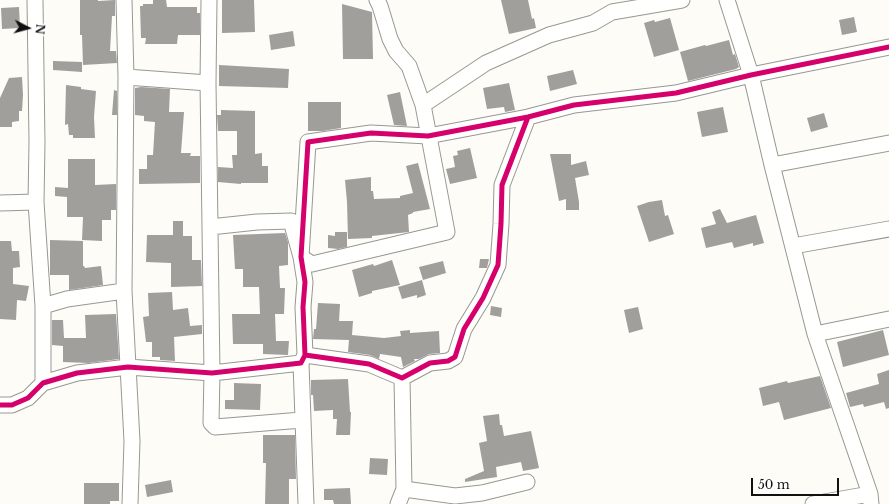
<!DOCTYPE html>
<html>
<head>
<meta charset="utf-8">
<style>
  body { margin:0 }
  #map { position:relative; width:889px; height:504px; overflow:hidden; background:#fdfcf7; font-family:"Libre Baskerville",serif }
  canvas { display:block }
  .north { position:absolute; left:8px; top:8px; width:40px; height:40px; -webkit-text-stroke:3px #fff; paint-order:stroke; rotate:96deg; font-size:11px; font-weight:700; line-height:16px; text-align:center; color:#111 }
  .north::after { content:''; display:block; margin:auto; width:14px; height:18px; background:#111; clip-path:polygon(50% 0,100% 100%,50% 72%,0 100%) }
  .scale { position:absolute; left:751px; top:478px; width:88px; height:18px; box-sizing:border-box; border:2px solid #111; border-top:0; padding-left:5px; font-size:12px; line-height:14px; white-space:nowrap; color:#111; -webkit-text-stroke:3px #fff; paint-order:stroke }
</style>
</head>
<body>
<div id="map">
<canvas width="889" height="504"></canvas>
<div class="north">N</div>
<div class="scale">50 m</div>
</div>
<script>
const g = document.querySelector('canvas').getContext('2d');
g.lineJoin = 'round';
function fillPath(path, color) { g.fillStyle = color; g.fill(path, 'evenodd'); }
const shape = rows => new Path2D(rows.map(r => 'M' + r).join(''));
function strokePath(path, color, width, dash) { g.strokeStyle = color; g.lineWidth = width; g.lineCap = dash ? 'butt' : 'round'; g.setLineDash(dash || []); g.stroke(path); }
fillPath(shape([
  [80,0,98,0,98,1,115,0,115,16,112,16,110,51,116,51,117,63,83,65,82,35,80,35],
  [153,0,166,0,167,7,197,7,197,13,200,13,200,35,178,35,177,44,145,44,146,38,141,38,140,6,143,6,143,4,153,4],
  [222,0,254,0,255,32,222,33],
  [501,0,528,0,532,19,534,18,536,28,509,34],
  [342,4,372,12,373,59,343,59],
  [19,7,20,28,2,29,1,8],
  [854,17,857,32,842,35,839,20],
  [670,18,679,50,654,57,644,23,654,20,655,22],
  [293,31,295,46,271,50,269,35],
  [729,40,733,55,735,54,739,67,736,69,688,81,680,52,705,45,706,46],
  [53,61,82,62,82,72,53,70],
  [219,65,289,69,288,88,219,86],
  [573,70,577,84,550,91,547,76],
  [22,77,23,95,22,111,19,111,19,121,12,122,12,127,0,127,0,98,9,78],
  [509,83,515,110,505,112,504,107,487,109,483,88],
  [66,85,81,87,81,89,96,91,94,117,95,138,73,138,73,135,69,135,68,124,65,125],
  [141,87,170,89,169,112,184,112,181,153,191,153,190,156,200,156,200,183,139,184,139,169,147,169,147,155,153,155,155,122,144,121,144,116,135,115,135,88],
  [114,90,117,91,117,115,112,115],
  [400,92,407,126,394,125,387,95],
  [308,102,341,102,341,128,323,131,308,131],
  [723,107,728,132,702,137,697,112],
  [221,110,255,111,255,154,262,153,262,166,268,166,268,183,241,183,241,184,218,182,218,167,233,168,232,155,237,155,237,131,218,131,217,115,221,115],
  [824,113,828,127,811,132,807,118],
  [470,148,477,178,450,184,446,169,455,167,453,156,458,155,457,151],
  [550,154,571,154,571,165,586,161,589,175,575,178,579,202,579,210,566,210,566,199,559,201],
  [68,159,95,159,95,185,116,184,116,210,111,210,111,220,102,220,102,241,82,240,83,217,67,217,67,197,55,196,55,187,68,188],
  [418,163,430,209,413,212,413,213,408,215,409,232,372,236,372,238,348,239,347,202,345,180,371,177,371,191,373,191,374,199,400,198,400,196,413,193,406,166],
  [662,200,665,216,668,215,674,234,649,242,637,206,649,202],
  [720,209,727,223,756,215,764,243,753,246,753,243,734,248,732,242,706,248,701,228,716,224,712,212],
  [173,221,183,221,183,236,192,236,192,260,201,260,202,286,171,287,171,263,146,262,147,235,173,235],
  [335,232,347,232,347,247,338,249,328,248,328,235,335,236],
  [285,233,288,242,288,265,279,266,280,288,285,288,284,314,275,314,276,341,289,341,288,355,263,354,263,344,233,344,232,314,260,314,259,287,243,287,243,269,235,269,233,235],
  [50,240,83,241,83,266,84,266,85,268,101,266,103,285,69,290,69,275,50,275],
  [0,241,11,241,12,251,19,251,20,267,13,268,13,284,29,286,26,301,17,300,16,320,0,319],
  [480,259,489,259,487,268,479,268],
  [392,260,400,285,372,291,372,293,359,297,352,270,373,264,374,266],
  [443,261,446,273,423,280,419,267],
  [422,280,426,295,417,298,417,295,402,299,398,287],
  [172,292,173,310,188,308,190,326,202,325,202,334,174,337,175,361,160,360,160,357,152,357,152,342,146,342,143,317,149,316,148,293],
  [318,303,340,304,339,321,353,321,352,335,384,338,401,336,400,331,410,330,410,333,439,331,440,353,429,354,419,359,414,359,415,361,403,367,401,357,380,354,379,359,370,355,348,352,349,340,313,339,314,329,316,329],
  [491,306,502,308,501,317,490,315],
  [638,307,643,329,629,333,624,310],
  [116,314,119,359,88,363,63,362,63,346,52,345,52,320,63,320,64,338,86,338,85,315],
  [883,330,889,355,843,367,837,342],
  [889,370,889,408,886,409,884,402,864,407,863,404,850,407,846,393,879,384,877,374],
  [820,376,831,408,784,420,779,402,763,406,759,388,787,381,788,383],
  [348,379,350,412,351,412,350,435,336,435,337,419,333,419,333,410,314,411,313,395,311,395,311,380],
  [234,383,261,384,260,410,225,409,225,400,234,400],
  [499,414,500,425,502,425,504,436,531,431,539,468,523,471,521,462,496,467,497,477,465,482,465,479,484,471,479,443,487,441,483,416],
  [263,435,295,435,296,479,289,479,289,504,265,504,266,463,263,463],
  [370,458,388,459,387,475,369,474],
  [171,480,173,492,147,497,145,485],
  [84,483,119,483,119,501,110,501,110,504,84,504],
  [350,488,351,504,334,504,333,500,324,500,324,489]
]), '#a19f9c');
const minor = shape([
  [35,0,37,142,36,202,43,306,43,383],
  [124,0,126,77,124,291,132,441,130,504],
  [209,0,208,83,212,373,211,423,215,427,302,420],
  [727,0,751,75,772,165,815,334,870,494,871,504],
  [126,77,208,83],
  [423,105,486,63,549,35,593,23,612,12,682,0],
  [772,165,889,143],
  [0,203,36,202],
  [210,227,257,222,291,221,301,257,312,264,447,232,423,105,409,66,396,51,390,39,380,6,377,0],
  [793,246,889,229],
  [43,306,67,299,124,291],
  [815,334,889,319],
  [305,355,303,307,305,282,301,257,308,142,371,133,428,136,528,117,574,105,676,93,751,75,889,47],
  [301,363,306,504],
  [0,405,12,405,28,398,43,383,77,373,128,367,212,373,301,363,305,355,369,364,402,378,430,363,448,361,455,357,464,329,483,298,498,265,501,224,502,185,528,117],
  [404,489,455,496,482,493,527,482],
  [398,504,404,489,402,378],
  [813,504,870,494]
]);
strokePath(minor, '#979795', 17);
strokePath(minor, '#fffffe', 15);
strokePath(shape([
  [305,355,303,307,305,282,301,257,308,142,371,133,428,136,528,117,574,105,676,93,751,75,889,47],
  [0,405,12,405,28,398,43,383,77,373,128,367,212,373,301,363,305,355,369,364,402,378,430,363,448,361,455,357,464,329,483,298,498,265,501,224,502,185,528,117]
]), '#d6006c', 5);
</script>
</body>
</html>
